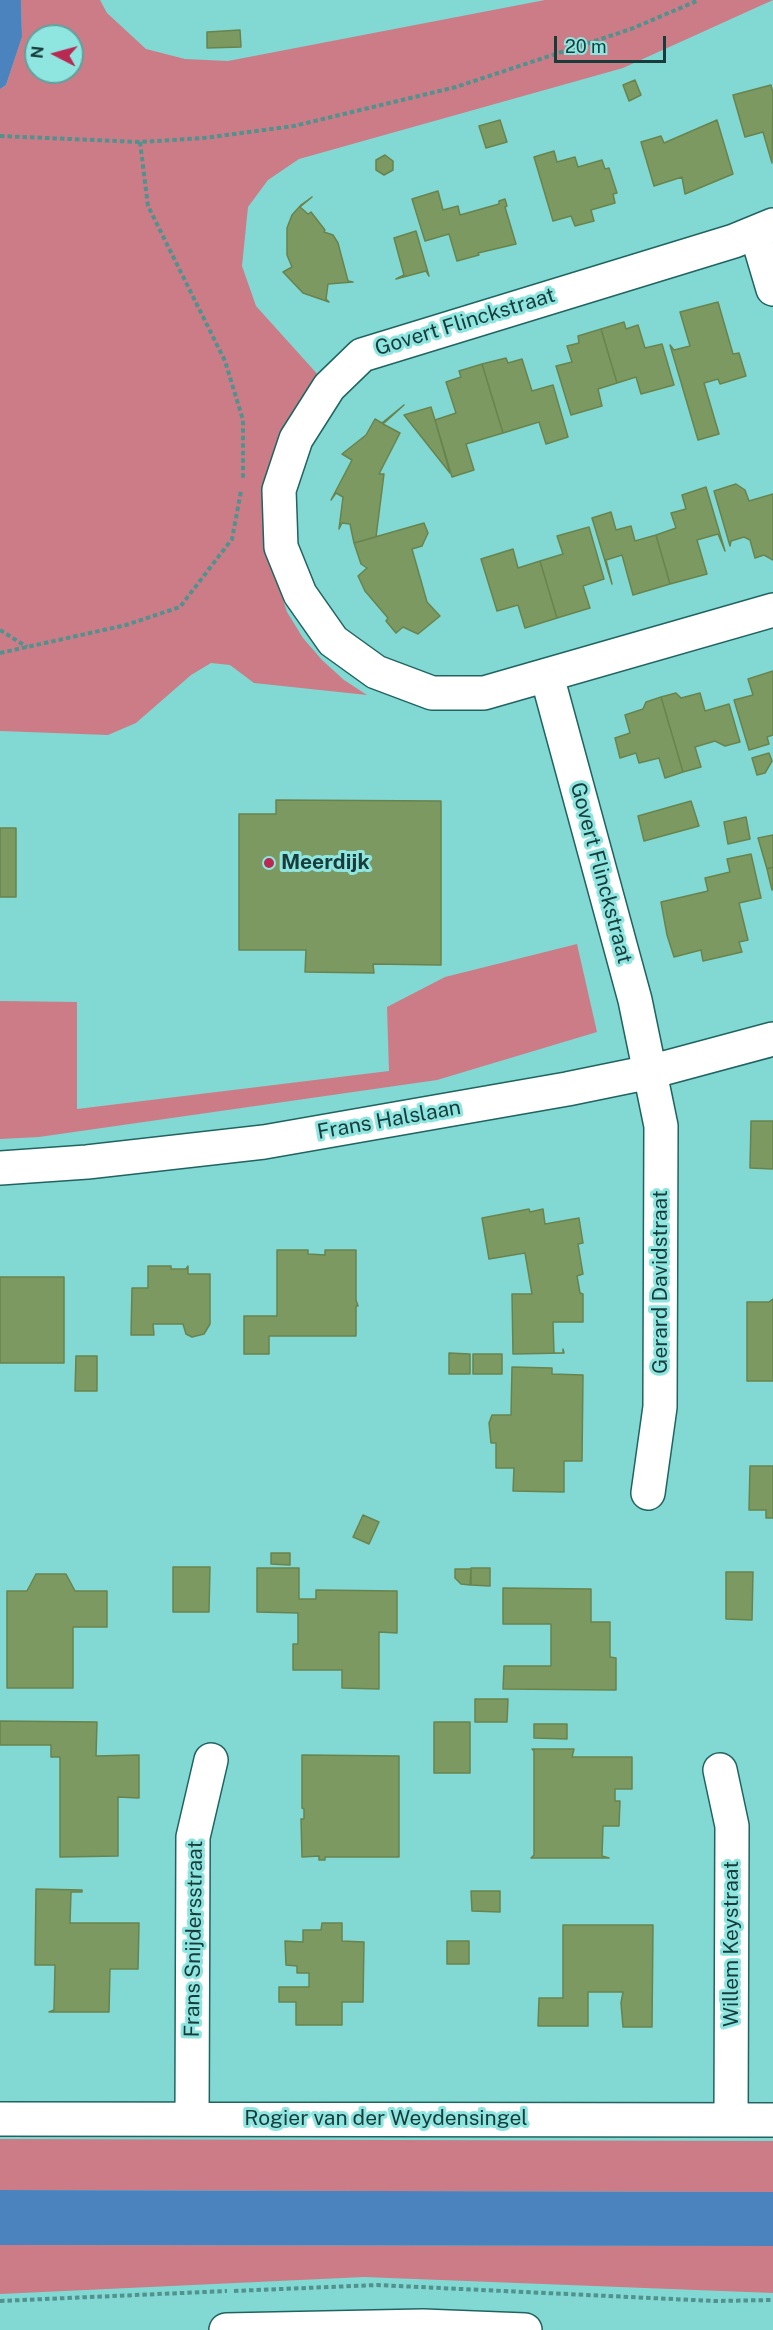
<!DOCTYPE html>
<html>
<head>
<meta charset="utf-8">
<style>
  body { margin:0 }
  #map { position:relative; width:773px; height:2330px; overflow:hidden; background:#82d8d3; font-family:"Public Sans",sans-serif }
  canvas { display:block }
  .north { position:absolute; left:24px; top:24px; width:60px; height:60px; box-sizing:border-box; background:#8fe5e0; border:2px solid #5fa19e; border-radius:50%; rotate:276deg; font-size:16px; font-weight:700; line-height:24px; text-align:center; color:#173c3a }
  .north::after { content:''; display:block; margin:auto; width:21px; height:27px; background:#b92951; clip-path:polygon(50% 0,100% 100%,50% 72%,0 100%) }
  .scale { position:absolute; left:554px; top:36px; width:112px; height:27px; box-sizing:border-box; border:3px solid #173c3a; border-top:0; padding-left:8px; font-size:18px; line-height:21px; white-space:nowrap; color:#173c3a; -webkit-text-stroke:4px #8fe5e0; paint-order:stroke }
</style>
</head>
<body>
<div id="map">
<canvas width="773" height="2330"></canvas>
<div class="north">N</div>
<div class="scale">20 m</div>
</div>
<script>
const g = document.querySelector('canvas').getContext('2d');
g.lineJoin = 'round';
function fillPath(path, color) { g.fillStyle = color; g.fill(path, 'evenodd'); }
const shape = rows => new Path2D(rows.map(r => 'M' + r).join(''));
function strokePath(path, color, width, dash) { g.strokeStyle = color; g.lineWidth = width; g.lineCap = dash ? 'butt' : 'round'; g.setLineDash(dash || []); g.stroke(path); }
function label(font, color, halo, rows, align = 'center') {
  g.font = font + ' "Public Sans",sans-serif'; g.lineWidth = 6; g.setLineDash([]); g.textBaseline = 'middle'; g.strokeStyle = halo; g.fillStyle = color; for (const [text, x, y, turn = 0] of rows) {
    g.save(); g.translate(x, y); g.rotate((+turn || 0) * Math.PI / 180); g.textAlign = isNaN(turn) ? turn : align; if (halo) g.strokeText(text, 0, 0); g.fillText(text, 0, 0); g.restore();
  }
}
fillPath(shape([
  [21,0,100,0,107,13,146,49,185,59,228,61,545,0,773,0,623,68,299,159,268,180,248,207,242,266,256,306,320,377,269,557,287,612,303,638,322,660,344,680,367,695,254,683,230,665,211,663,191,675,136,723,108,735,0,731,0,89,6,85,22,37],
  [36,36,72,36,72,72,36,72],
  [577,944,597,1032,437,1080,39,1137,0,1139,0,1001,77,1002,77,1109,389,1071,387,1007,445,977],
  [0,2139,773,2141,773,2192,0,2190],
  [0,2245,773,2246,773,2293,364,2277,0,2294]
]), '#cb7c87');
fillPath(shape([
  [0,0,21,0,22,37,6,85,0,89],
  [0,2190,773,2192,773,2246,0,2245]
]), '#4a83be');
const building = shape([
  [240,30,241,47,207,48,207,32,240,30],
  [635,80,641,95,629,101,623,85,635,80],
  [771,85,773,93,772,163,763,132,745,137,733,95,771,85],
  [500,120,507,142,486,148,479,126,500,120],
  [717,120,733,174,685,194,682,177,654,186,641,142,661,136,664,143,717,120],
  [554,151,557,162,575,157,578,167,602,160,605,169,609,168,617,193,613,194,615,203,591,210,594,221,575,226,571,216,553,221,534,157,554,151],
  [385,155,393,161,393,170,384,175,376,170,376,160,385,155],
  [438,191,443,210,458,206,460,215,499,204,499,201,505,199,507,206,505,207,516,244,478,253,479,255,457,261,449,234,425,241,412,199,438,191],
  [312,197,300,207,308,214,311,212,325,230,324,232,333,235,338,243,348,281,353,282,328,284,326,299,329,302,303,293,283,272,292,267,287,255,287,228,292,215,301,205,312,197],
  [416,231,429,276,426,271,396,279,404,275,394,238,416,231],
  [718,302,733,354,739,353,746,376,720,384,718,379,704,383,719,434,698,440,670,345,674,350,690,346,680,312,718,302],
  [624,322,626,329,638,325,645,348,662,344,674,385,641,394,636,377,617,383,601,329,624,322],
  [601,329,617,383,598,389,602,406,571,415,556,366,572,362,567,346,579,343,578,336,601,329],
  [506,358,508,363,522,359,532,391,553,385,568,437,546,444,539,422,503,433,482,364,506,358],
  [482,364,503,433,466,444,474,470,452,477,435,420,456,413,446,382,461,377,459,371,482,364],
  [404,405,383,424,400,433,379,474,384,474,376,537,354,543,350,524,342,523,339,529,343,497,336,493,331,500,352,460,342,454,366,435,375,419,382,423,404,405],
  [431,407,435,420,450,473,404,415,431,407],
  [736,484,745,490,749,501,773,494,773,560,764,555,755,558,750,540,744,537,731,541,730,546,714,491,736,484],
  [706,487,725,551,718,534,697,540,707,574,670,584,656,535,676,528,671,513,686,509,682,495,706,487],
  [611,512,616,530,631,526,635,541,656,535,670,584,633,595,622,555,606,560,612,584,592,518,611,512],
  [424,523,428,533,422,546,412,549,427,602,440,616,418,634,403,627,396,633,386,621,388,618,365,591,358,576,367,568,361,564,354,543,424,523],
  [589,527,604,579,583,586,590,608,557,618,540,561,563,554,557,536,589,527],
  [513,549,518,568,540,561,557,618,525,628,518,605,497,611,481,559,513,549],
  [773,671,773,735,767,737,769,744,749,750,734,700,753,695,748,679,773,671],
  [676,693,681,698,700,693,705,711,729,704,740,742,725,746,715,741,695,747,701,767,683,772,661,697,676,693],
  [661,697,683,772,665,778,659,758,639,763,636,753,620,758,615,738,630,733,625,715,643,709,646,702,661,697],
  [769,753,772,761,765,773,757,775,752,758,769,753],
  [276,800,441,801,441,965,373,964,374,973,305,972,306,950,239,950,239,814,276,814,276,800],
  [691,801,699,826,644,841,638,816,691,801],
  [746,817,750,839,728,844,724,822,746,817],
  [0,828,16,828,16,897,0,897,0,828],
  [773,835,773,867,767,869,758,838,773,835],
  [751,854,761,898,739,903,748,940,739,942,742,952,703,961,701,950,674,957,667,935,661,902,708,891,705,878,730,872,727,859,751,854],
  [773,867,773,889,772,890,767,869,773,867],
  [751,1121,773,1121,773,1169,750,1168,751,1121],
  [529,1209,530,1212,543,1209,545,1224,579,1218,583,1243,578,1244,583,1274,577,1276,580,1293,583,1294,583,1322,553,1322,554,1353,563,1353,563,1349,564,1353,513,1354,512,1294,532,1294,525,1253,489,1259,482,1218,529,1209],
  [277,1250,308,1250,308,1254,325,1255,325,1250,356,1250,356,1300,358,1306,356,1306,356,1336,269,1336,269,1354,244,1354,244,1316,277,1316,277,1250],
  [148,1266,171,1266,171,1269,186,1269,188,1266,188,1274,210,1274,210,1324,204,1334,192,1337,186,1334,183,1324,153,1324,154,1335,131,1335,132,1288,148,1288,148,1266],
  [0,1277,64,1277,64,1363,0,1363,0,1277],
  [773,1299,773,1381,747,1381,747,1302,769,1302,773,1299],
  [449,1353,470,1354,470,1374,449,1374,449,1353],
  [473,1354,502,1354,502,1374,473,1374,473,1354],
  [76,1356,97,1356,97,1391,75,1391,76,1356],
  [512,1367,552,1368,552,1374,583,1375,582,1461,564,1461,564,1492,513,1491,514,1468,496,1468,496,1443,491,1443,489,1423,492,1415,511,1415,512,1367],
  [750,1466,773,1466,773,1518,766,1518,766,1510,749,1510,750,1466],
  [363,1515,379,1522,369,1544,353,1537,363,1515],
  [271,1553,290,1553,290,1565,271,1564,271,1553],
  [173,1567,210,1567,209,1612,173,1612,173,1567],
  [257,1568,299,1568,299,1599,316,1599,316,1590,397,1591,397,1633,379,1632,379,1689,342,1688,342,1670,293,1670,293,1644,298,1644,298,1613,257,1612,257,1568],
  [471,1568,490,1568,490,1586,471,1585,471,1568],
  [455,1569,471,1569,470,1585,461,1584,455,1578,455,1569],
  [726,1572,753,1572,752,1620,726,1619,726,1572],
  [36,1574,66,1574,75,1591,107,1591,107,1627,73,1627,73,1688,7,1688,7,1591,27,1591,36,1574],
  [503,1588,591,1589,591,1622,610,1622,610,1657,616,1658,616,1690,503,1689,504,1666,551,1666,551,1624,503,1624,503,1588],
  [475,1699,508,1699,507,1722,475,1722,475,1699],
  [0,1721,97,1722,96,1756,139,1755,139,1798,118,1797,118,1856,60,1857,60,1757,51,1757,51,1745,0,1745,0,1721],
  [434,1722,470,1722,470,1773,434,1773,434,1722],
  [534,1724,567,1724,567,1739,534,1738,534,1724],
  [532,1749,574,1749,572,1757,632,1757,632,1789,615,1789,615,1801,620,1801,619,1826,603,1826,602,1856,609,1858,531,1858,534,1855,534,1751,532,1749],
  [302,1755,399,1756,399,1857,325,1857,325,1860,319,1860,319,1856,302,1857,301,1819,304,1819,304,1809,302,1808,302,1755],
  [36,1889,82,1890,82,1892,71,1892,70,1923,139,1923,138,1969,110,1969,109,2012,49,2012,54,2010,55,1965,35,1965,36,1889],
  [471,1891,500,1891,500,1912,472,1911,471,1891],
  [322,1923,342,1923,342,1941,364,1942,363,2002,342,2002,342,2025,296,2025,296,2002,279,2002,279,1987,309,1987,309,1973,297,1973,297,1966,286,1965,285,1941,303,1942,303,1930,321,1930,322,1923],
  [563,1925,653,1925,652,2027,623,2027,621,2003,623,1992,588,1992,588,2026,538,2026,539,1998,563,1998,563,1925],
  [447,1941,469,1941,469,1964,447,1964,447,1941]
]);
fillPath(building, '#7d9962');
strokePath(building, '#68844e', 1.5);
const minor = shape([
  [773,225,734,241,362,355,329,387,296,439,279,490,281,547,300,594,333,641,376,672,432,693,484,693,773,610],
  [756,232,773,289],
  [547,676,635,1000,661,1126,660,1407,648,1493],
  [0,1168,87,1162,264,1142,567,1089,650,1072,773,1039],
  [720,1770,732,1826,731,2120],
  [0,2119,773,2120],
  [192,2119,193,1837,211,1760],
  [226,2330,423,2326,525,2330]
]);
strokePath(minor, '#206461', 36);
strokePath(shape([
  [0,136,140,142,204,138,294,126,456,87,631,29,699,0],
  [140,142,148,206,225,361,243,420,243,478],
  [0,630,27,647],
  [0,653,126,625,180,607,232,539,241,491],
  [234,2291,377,2285,714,2301,773,2300],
  [0,2301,227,2291]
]), '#52928e', 4, [4.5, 3]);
strokePath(minor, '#fff', 33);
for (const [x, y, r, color] of [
  [269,863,6,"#b92951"]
]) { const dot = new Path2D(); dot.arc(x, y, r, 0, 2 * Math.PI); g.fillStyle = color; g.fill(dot); strokePath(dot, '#8fe5e0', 2); }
label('21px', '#173c3a', '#8fe5e0', [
  ["Govert Flinckstraat",465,322,-17],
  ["Govert Flinckstraat",601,873,75],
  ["Frans Halslaan",389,1120,-10],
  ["Gerard Davidstraat",661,1282,-90],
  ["Frans Snijdersstraat",194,1939,-89],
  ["Willem Keystraat",732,1944,-90],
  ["Rogier van der Weydensingel",386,2119]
]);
label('bold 21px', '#173c3a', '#8fe5e0', [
  ["Meerdijk",281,863]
], 'left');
</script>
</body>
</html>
